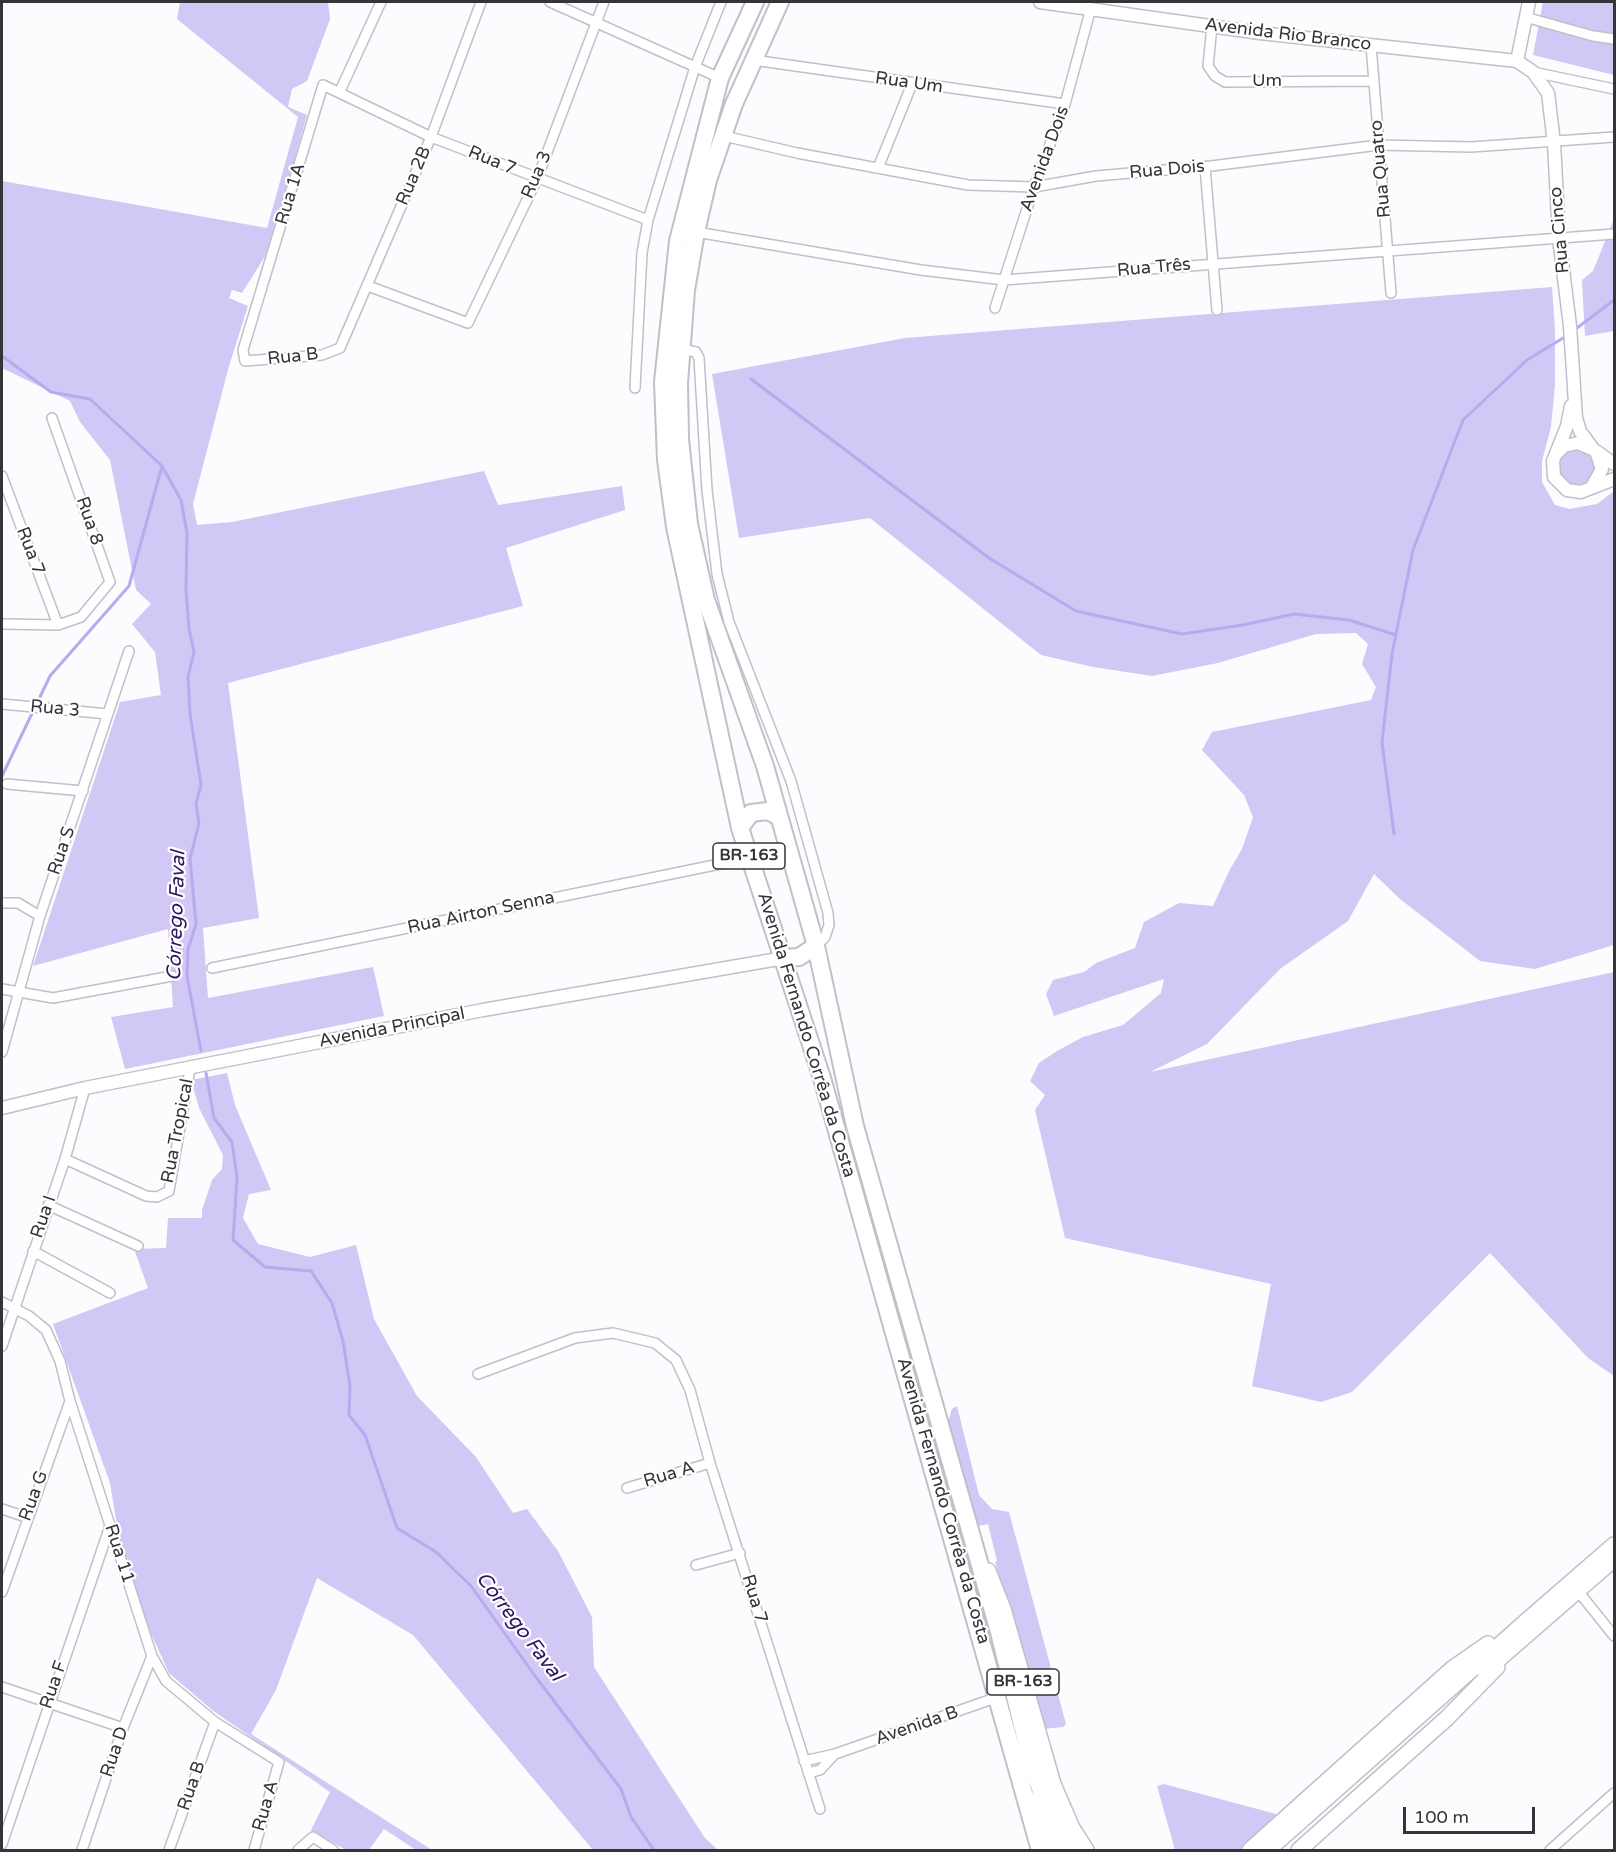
<!DOCTYPE html>
<html>
<head>
<meta charset="utf-8">
<style>
  body { margin:0 }
  #map { position:relative; width:1616px; height:1852px; overflow:hidden; background:#fcfbfd; font-family:"Varela Round",sans-serif }
  canvas { display:block }
  .frame { position:absolute; inset:0; border:3px solid #353438; pointer-events:none }
  .scale { position:absolute; left:1403px; top:1807px; width:132px; height:27px; box-sizing:border-box; border:3px solid #353438; border-top:0; padding-left:8px; font-size:18px; line-height:21px; white-space:nowrap; color:#353438; -webkit-text-stroke:4px #fff; paint-order:stroke }
</style>
</head>
<body>
<div id="map">
<canvas width="1616" height="1852"></canvas>
<div class="frame"></div>
<div class="scale">100 m</div>
</div>
<script>
const g = document.querySelector('canvas').getContext('2d');
g.lineJoin = 'round';
function fillPath(path, color) { g.fillStyle = color; g.fill(path, 'evenodd'); }
const shape = rows => new Path2D(rows.map(r => 'M' + r).join(''));
function strokePath(path, color, width, dash) { g.strokeStyle = color; g.lineWidth = width; g.lineCap = dash ? 'butt' : 'round'; g.setLineDash(dash || []); g.stroke(path); }
function label(font, color, halo, rows, align = 'center') {
  g.font = font + ' "Varela Round",sans-serif'; g.lineWidth = 4.5; g.setLineDash([]); g.textBaseline = 'middle'; g.strokeStyle = halo; g.fillStyle = color; for (const [text, x, y, turn = 0] of rows) {
    g.save(); g.translate(x, y); g.rotate((+turn || 0) * Math.PI / 180); g.textAlign = isNaN(turn) ? turn : align; if (halo) g.strokeText(text, 0, 0); g.fillText(text, 0, 0); g.restore();
  }
}
fillPath(shape([
  [180,2,328,2,330,19,307,81,292,89,288,107,307,115,269,250,242,293,232,290,229,298,248,306,229,366,193,504,197,525,232,522,484,471,498,505,622,486,625,510,506,548,523,606,228,683,259,918,203,928,208,998,373,967,384,1016,125,1069,111,1017,173,1007,168,929,33,966,120,702,161,695,155,652,132,624,151,604,136,590,110,460,80,422,70,401,2,368,2,181,267,228,298,117,177,19],
  [1543,2,1614,2,1614,75,1533,55],
  [1614,219,1614,331,1585,336,1582,280,1593,271],
  [1552,287,1555,331,1555,385,1551,427,1542,461,1542,482,1555,505,1569,509,1597,504,1614,491,1614,945,1535,969,1480,961,1400,899,1374,874,1348,921,1280,969,1207,1044,1150,1072,1614,972,1614,1376,1588,1358,1490,1253,1352,1392,1321,1402,1252,1386,1271,1284,1065,1238,1035,1110,1045,1095,1030,1081,1039,1063,1057,1051,1083,1037,1123,1025,1161,993,1164,979,1054,1016,1046,994,1053,980,1084,972,1096,963,1135,948,1144,922,1179,903,1213,906,1229,871,1242,849,1253,817,1244,795,1202,750,1212,732,1371,700,1376,687,1362,664,1368,644,1356,633,1316,634,1218,663,1152,676,1093,667,1041,655,870,518,739,538,712,374,905,338],
  '1558 468a19 19 0 1 1 38 0a19 19 0 1 1-38 0Z',
  [227,1073,235,1105,271,1190,249,1194,243,1218,258,1244,310,1257,356,1245,374,1319,417,1396,476,1457,513,1513,527,1509,558,1551,592,1617,594,1667,705,1838,718,1850,593,1850,413,1635,317,1578,276,1690,251,1734,432,1850,416,1850,384,1829,369,1850,346,1850,311,1830,330,1792,212,1710,169,1673,143,1616,122,1556,110,1483,53,1324,148,1288,134,1249,166,1248,168,1218,202,1218,202,1210,212,1180,222,1169,223,1155,199,1108,191,1080],
  [957,1406,979,1495,992,1509,1009,1512,1066,1724,1063,1727,1044,1729,995,1562,997,1561,988,1524,979,1526,948,1422,952,1409],
  [1164,1784,1276,1814,1278,1819,1241,1850,1175,1850,1157,1786]
]), '#d1c8f5');
strokePath(shape([
  [1573,331,1614,300],
  [2,356,51,392,90,399,162,466,181,500,187,533,186,589,189,629,194,652,188,677,190,714,201,785,196,804,199,823,190,859,196,924,188,949,187,976,201,1051],
  [751,379,989,558,1076,611,1182,634,1243,625,1294,614,1349,620,1396,635],
  [2,776,50,676,129,586,162,466],
  [1394,834,1382,742,1392,654,1413,550,1463,420,1527,360,1568,335],
  [206,1073,214,1118,232,1142,237,1178,233,1240,265,1267,311,1271,332,1303,343,1341,350,1386,349,1415,365,1435,397,1528,436,1552,471,1586,538,1680,621,1789,631,1817,654,1850]
]), '#b8aaef', 3);
const minor = shape([
  [481,2,431,137,340,348,322,355,245,361,243,350,323,85,431,137,648,220],
  [550,2,720,78],
  [1525,17,1593,36,1614,39],
  [1212,26,1208,66,1215,76,1225,82,1374,81],
  [1371,45,1391,293],
  [753,60,1065,104],
  [1533,72,1614,89],
  [340,91,381,2],
  [724,136,797,153,968,185,1034,187,1096,176,1211,166,1379,145,1471,147,1614,137],
  [1205,167,1217,310],
  [878,168,912,84],
  [696,232,921,270,1004,280,1614,234],
  [368,286,468,323,537,179,604,2],
  [995,308,1034,187,1065,104,1091,8],
  [681,349,696,352,699,358,707,490,717,574,729,622,791,781,828,913,829,925,825,937,816,946],
  [635,388,642,253,648,220,695,67,721,2],
  [2,476,58,625],
  [2,624,58,625,81,617,110,582,52,418],
  [2,704,108,714],
  [7,784,83,791],
  [2,903,18,903,40,916],
  [212,968,749,858],
  [2,989,53,998,172,976],
  [2,1052,40,916,129,651],
  [65,1159,146,1196,157,1197,169,1191,190,1069],
  [48,1205,138,1246],
  [33,1251,110,1293],
  [2,1302,29,1316,46,1330,60,1361,70,1401,152,1656,166,1681,215,1722,279,1762,254,1850],
  [2,1346,65,1159,85,1088],
  [478,1374,575,1338,613,1333,655,1343,676,1360,690,1390,710,1463,820,1809],
  [627,1488,710,1463],
  [2,1509,26,1517],
  [696,1565,740,1553],
  [1578,1591,1614,1636],
  [2,1592,70,1401],
  [2,1687,123,1728],
  [804,1761,835,1754,998,1697],
  [808,1773,820,1770,835,1754],
  [2,1844,110,1526],
  [82,1850,123,1728,152,1656],
  [169,1850,215,1722],
  [298,1850,313,1837,333,1850],
  [1550,1850,1614,1793]
]);
const tertiary = shape([
  [1040,2,1260,33,1517,61,1533,72,1548,93,1554,143,1559,238,1570,326,1576,418,1580,431,1593,449,1614,464],
  [1517,61,1529,2],
  [1571,406,1567,426,1553,461,1554,477,1567,490,1581,492,1614,479],
  [1557,453,1564,446,1578,443,1592,449],
  [1592,487,1602,469,1597,454],
  [2,1108,85,1088,483,1010,784,958]
]);
const primary = shape([
  [988,1571,1003,1609,1053,1784,1072,1828,1086,1850],
  [1485,1671,1614,1559],
  [1032,1800,1057,1850],
  [1250,1850,1452,1669,1488,1644],
  [1268,1850,1531,1617,1614,1545],
  [1299,1850,1447,1718,1497,1667]
]);
const trunk = shape([
  [755,2,720,78,678,241,663,382,666,460,675,527,740,828,822,1078,1040,1850],
  [780,2,734,104,708,180,696,232,686,290,679,383,680,439,689,524,706,600,765,766,816,946,855,1126,999,1632,1033,1769,1043,1796,1071,1850],
  [740,828,751,813,768,811,779,817],
  [784,958,799,957,816,946]
]);
strokePath(minor, '#c1bfca', 12);
strokePath(tertiary, '#c1bfca', 15);
strokePath(primary, '#c1bfca', 18);
strokePath(trunk, '#c1bfca', 20);
strokePath(minor, '#fff', 9);
strokePath(tertiary, '#fff', 12);
strokePath(primary, '#fff', 15);
strokePath(trunk, '#fff', 16);
for (const [x, y, w] of [
  [749,856,72],
  [1023,1682,72]
]) { const box = new Path2D(); box.roundRect(x - w / 2, y - 13, w, 26, 4.5); g.fillStyle = '#fff'; g.fill(box); strokePath(box, '#353438', 1.5); }
label('bold 16px', '#353438', null, [
  ["BR-163",749,856],
  ["BR-163",1023,1682]
]);
label('18px', '#353438', '#fff', [
  ["Avenida Rio Branco",1288,35,7],
  ["Um",1267,81],
  ["Rua Um",909,83,8],
  ["Avenida Dois",1045,159,-70],
  ["Rua 7",492,161,22],
  ["Rua Quatro",1381,169,-95],
  ["Rua Dois",1167,170,-5],
  ["Rua 3",537,175,-67],
  ["Rua 2B",414,176,-67],
  ["Rua 1A",291,194,-73],
  ["Rua Cinco",1560,230,-95],
  ["Rua Três",1154,268,-5],
  ["Rua B",293,357,-6],
  ["Rua 8",89,521,71],
  ["Rua 7",30,551,69],
  ["Rua 3",55,709,5],
  ["Rua S",62,851,-71],
  ["Rua Airton Senna",481,913,-12],
  ["Avenida Principal",392,1028,-11],
  ["Avenida Fernando Corrêa da Costa",806,1035,73],
  ["Rua Tropical",178,1131,-79],
  ["Rua I",44,1217,-71],
  ["Rua A",669,1475,-17],
  ["Rua G",34,1496,-70],
  ["Avenida Fernando Corrêa da Costa",943,1501,74],
  ["Rua 11",119,1554,72],
  ["Rua 7",754,1599,73],
  ["Rua F",54,1685,-71],
  ["Avenida B",917,1726,-19],
  ["Rua D",115,1752,-71],
  ["Rua B",192,1786,-71],
  ["Rua A",266,1806,-74]
]);
label('italic 20px', '#311462', '#fff', [
  ["Córrego Faval",177,916,-88],
  ["Córrego Faval",519,1627,53]
]);
</script>
</body>
</html>
